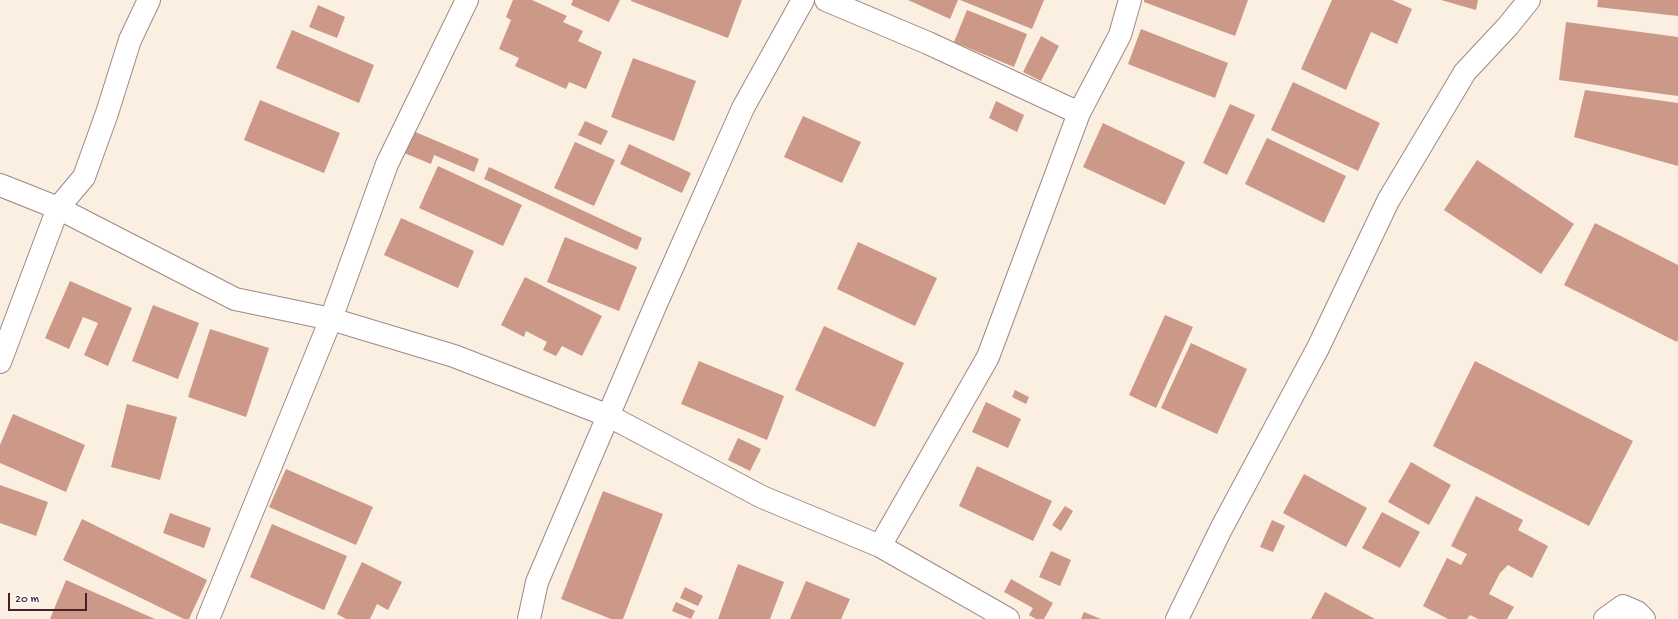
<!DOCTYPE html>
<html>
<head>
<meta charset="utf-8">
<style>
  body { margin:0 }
  #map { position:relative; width:1678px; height:619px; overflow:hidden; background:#faefe0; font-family:"Gochi Hand",sans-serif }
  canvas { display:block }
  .scale { position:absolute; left:8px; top:593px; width:79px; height:18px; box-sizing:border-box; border:2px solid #4a1f2b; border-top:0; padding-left:5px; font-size:12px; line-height:14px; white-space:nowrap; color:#4a1f2b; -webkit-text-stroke:3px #fff; paint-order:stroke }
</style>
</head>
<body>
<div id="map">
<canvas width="1678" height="619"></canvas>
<div class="scale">20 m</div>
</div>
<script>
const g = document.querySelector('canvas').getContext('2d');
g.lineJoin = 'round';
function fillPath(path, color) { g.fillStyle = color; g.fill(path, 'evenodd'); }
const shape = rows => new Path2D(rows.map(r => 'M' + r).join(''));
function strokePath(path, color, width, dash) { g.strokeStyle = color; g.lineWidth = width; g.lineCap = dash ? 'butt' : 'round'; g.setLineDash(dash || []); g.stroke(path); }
fillPath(shape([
  [513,0,532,0,567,16,563,22,583,31,578,41,602,52,586,89,569,82,566,89,515,66,519,58,499,49,511,20,506,17],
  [573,0,620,0,609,22,571,5],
  [631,0,742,0,728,38,631,1],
  [908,0,958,0,950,19],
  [960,0,1044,0,1032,29],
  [1144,0,1248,0,1235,36,1144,2],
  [1332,0,1392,0,1412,9,1397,44,1371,32,1346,90,1301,69],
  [1441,0,1478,0,1476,10],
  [1598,0,1678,0,1678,16,1597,7],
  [318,5,345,17,337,38,309,27],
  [967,10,1027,34,1014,67,954,42],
  [1566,22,1678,37,1678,96,1559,80],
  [1141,29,1228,63,1215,98,1128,64],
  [292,30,374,65,359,103,276,68],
  [1041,36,1059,46,1041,81,1023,72],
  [633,58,696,81,674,141,611,117],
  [1293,82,1380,123,1358,171,1271,130],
  [1585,90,1678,103,1678,166,1574,137],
  [260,100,340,133,324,173,244,140],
  [996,101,1024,115,1017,132,989,118],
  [1230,104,1255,115,1227,175,1203,163],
  [803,116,861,142,842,183,784,157],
  [585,121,608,131,601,145,578,135],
  [1103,123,1185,162,1165,205,1083,167],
  [413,131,479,159,474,172,434,155,431,164,404,153],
  [1267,138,1346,176,1324,223,1245,184],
  [575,142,615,160,594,206,554,188],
  [629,144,691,173,682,193,620,164],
  [1477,160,1574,224,1541,274,1444,210],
  [438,166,522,205,503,246,419,208],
  [489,167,642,238,637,250,484,179],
  [401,218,474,251,458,288,384,255],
  [1595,223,1678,265,1678,339,1677,342,1564,285],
  [565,237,637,267,619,311,547,282],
  [858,242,937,278,915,326,837,289],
  [525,277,602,316,582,356,562,346,556,356,543,350,547,342,526,331,524,337,501,325],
  [70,281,132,308,108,366,84,355,98,323,83,317,69,349,45,338],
  [153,305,199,323,178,379,132,361],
  [1165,315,1193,327,1156,408,1129,395],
  [824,326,904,363,875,427,795,390],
  [210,329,269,348,246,417,188,397],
  [1191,343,1247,369,1217,434,1161,408],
  [699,361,784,396,767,440,681,404],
  [1475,361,1633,441,1589,526,1433,446],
  [1015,390,1029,397,1026,404,1012,397],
  [986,402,1021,419,1008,448,972,432],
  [127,404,177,417,160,480,111,467],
  [13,414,85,445,66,492,0,463,0,445],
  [738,438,761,449,750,471,728,460],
  [1411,462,1451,485,1429,525,1388,502],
  [977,466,1052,501,1033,541,959,506],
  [286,469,373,507,356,545,269,507],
  [1304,474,1367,508,1346,547,1283,513],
  [0,485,48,502,36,536,0,523],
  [603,491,663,514,623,619,611,619,561,599],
  [1476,496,1523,520,1518,530,1548,546,1532,578,1508,565,1500,573,1489,594,1514,607,1507,619,1478,619,1470,615,1467,619,1448,619,1423,606,1447,558,1461,565,1467,554,1451,546],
  [1065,506,1073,511,1061,531,1052,525],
  [1382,512,1420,532,1400,568,1362,548],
  [170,513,211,528,204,548,163,533],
  [82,519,207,580,189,619,184,619,63,560],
  [1272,520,1285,526,1273,552,1260,547],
  [272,524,347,556,324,610,250,577],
  [1051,551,1071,560,1060,586,1039,577],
  [362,562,402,582,388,610,377,604,370,619,346,619,337,614],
  [738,564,784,582,770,619,718,619],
  [1011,579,1053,603,1044,619,1036,619,1029,615,1033,608,1004,592],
  [66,580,155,619,50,619],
  [806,581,850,599,841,619,790,619],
  [685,587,703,596,698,606,680,598],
  [1325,592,1375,619,1311,619],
  [676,602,695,611,691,619,672,611],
  [1084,612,1101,619,1081,619]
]), '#cc9888');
const street = shape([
  [826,0,928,43,1079,113],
  [0,185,58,208,235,299,331,319,454,356,609,416,762,497,880,546,1008,619],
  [0,362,58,208,84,177,107,113,130,40,149,0],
  [880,546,988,357,1079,113,1120,35,1130,0],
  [208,619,331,319,387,164,467,0],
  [529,619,537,582,656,304,743,108,803,0],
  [1177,619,1221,529,1318,348,1388,201,1465,72,1508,26,1529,0],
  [1605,619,1623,606,1637,612,1644,619]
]);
strokePath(street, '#a28786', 24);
strokePath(street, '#fff', 22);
</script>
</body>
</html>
